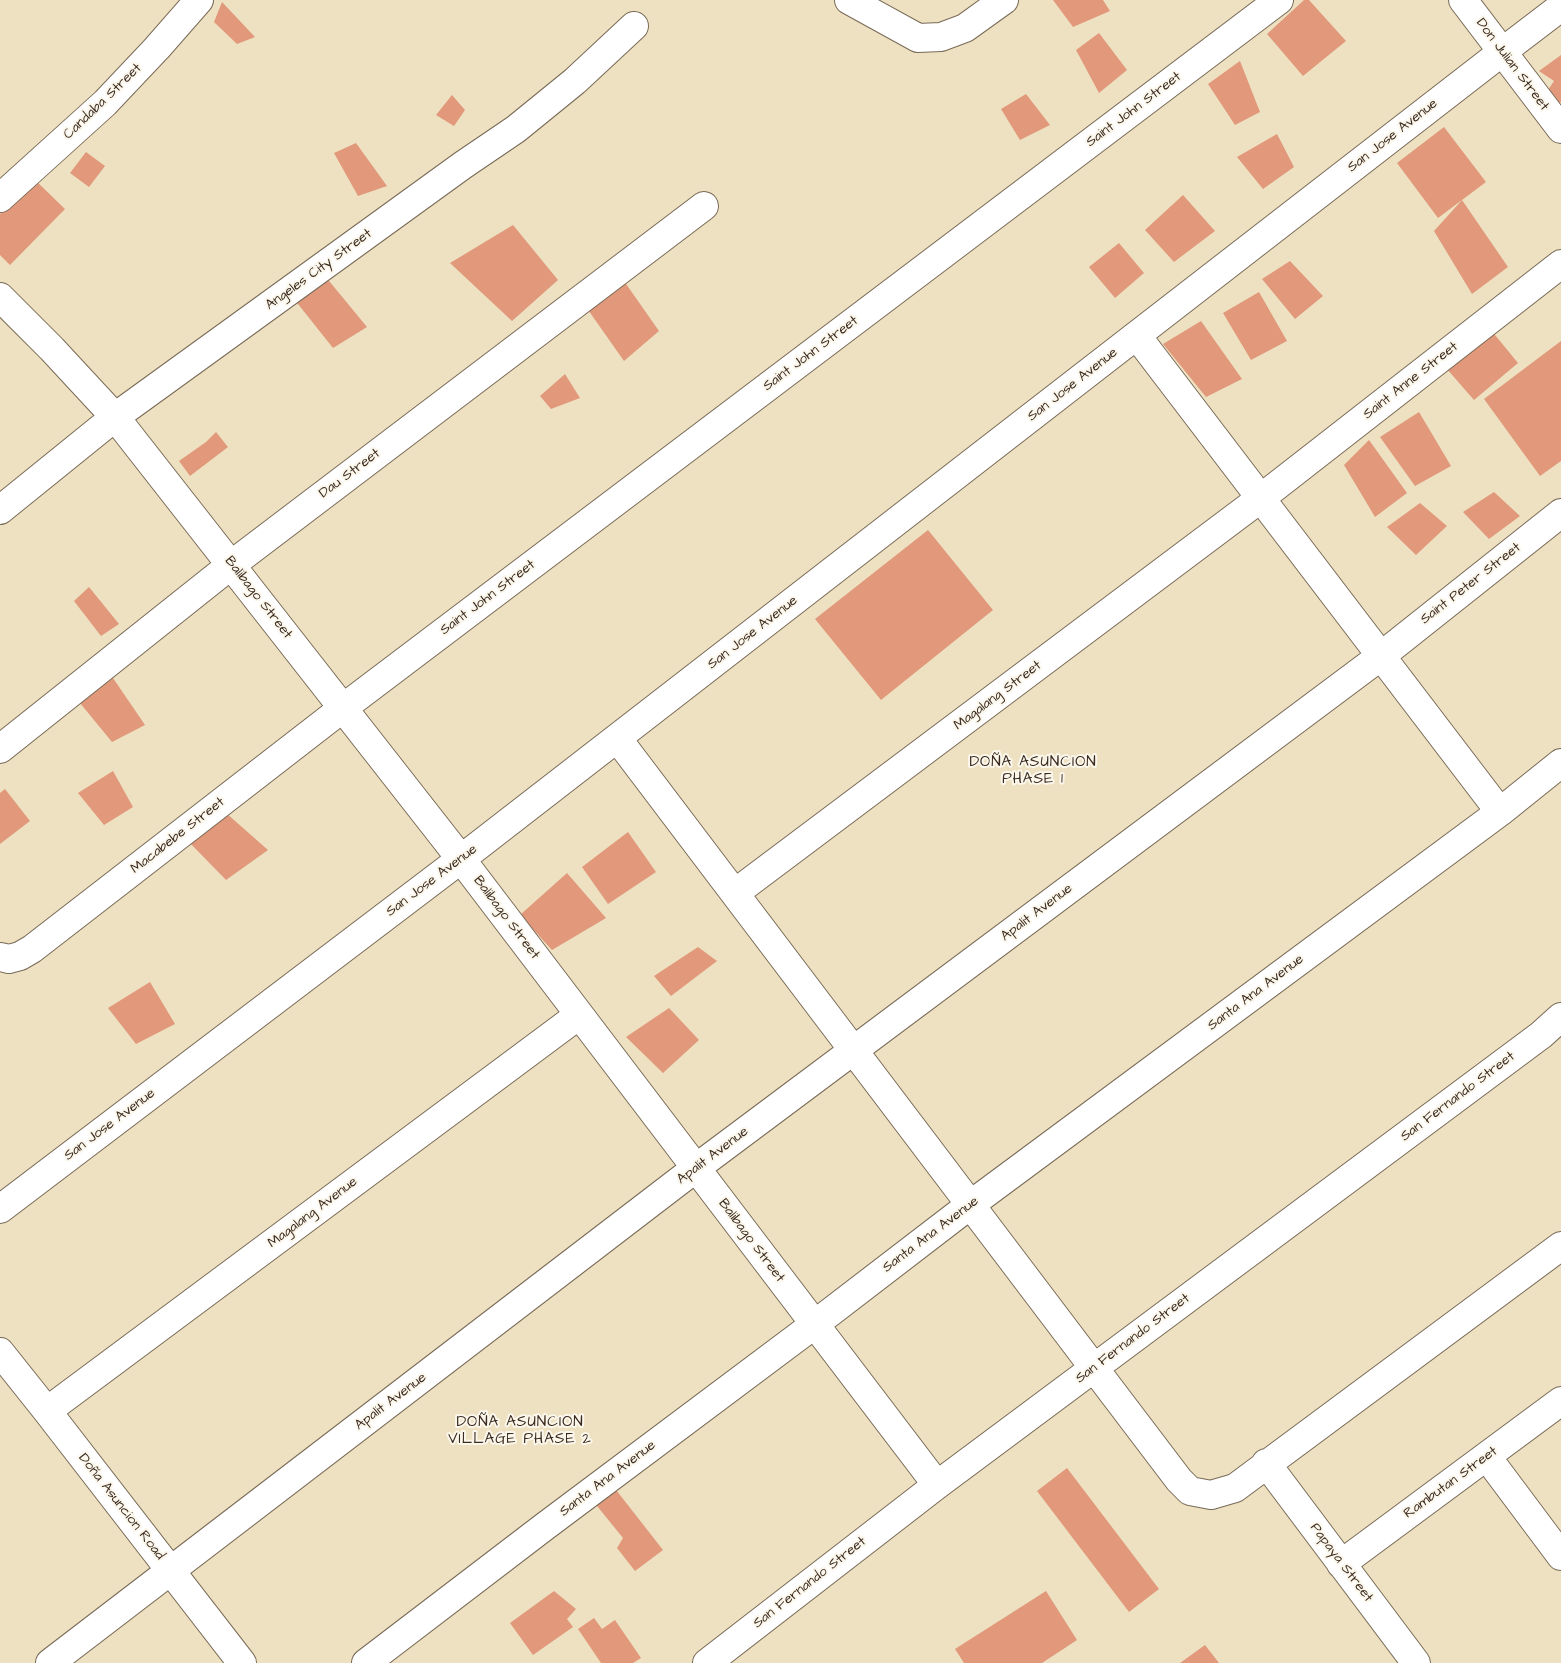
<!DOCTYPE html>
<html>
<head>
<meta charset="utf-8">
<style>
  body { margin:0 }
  canvas { display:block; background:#ede1c1 }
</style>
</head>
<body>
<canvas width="1561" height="1663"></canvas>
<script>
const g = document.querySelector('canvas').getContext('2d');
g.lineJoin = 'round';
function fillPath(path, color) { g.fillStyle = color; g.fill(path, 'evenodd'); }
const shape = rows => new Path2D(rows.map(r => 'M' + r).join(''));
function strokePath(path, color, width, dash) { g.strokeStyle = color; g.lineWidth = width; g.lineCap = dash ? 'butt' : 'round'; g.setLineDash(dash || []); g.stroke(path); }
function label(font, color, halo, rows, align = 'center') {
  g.font = font + ' "Architects Daughter",sans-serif'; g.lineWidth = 4; g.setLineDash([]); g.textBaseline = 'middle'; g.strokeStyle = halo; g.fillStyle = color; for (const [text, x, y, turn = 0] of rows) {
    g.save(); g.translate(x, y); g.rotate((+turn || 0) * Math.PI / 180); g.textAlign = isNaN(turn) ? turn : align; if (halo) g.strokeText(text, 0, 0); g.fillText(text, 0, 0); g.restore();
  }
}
fillPath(shape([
  [1053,0,1103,0,1110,11,1073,27],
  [1304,0,1309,0,1346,41,1303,76,1267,34],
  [222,2,255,37,237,44,214,22],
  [1099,33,1127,70,1099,93,1076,50],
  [1561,55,1561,102,1558,104,1548,90,1554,81,1539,71],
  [1240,61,1260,112,1235,125,1208,84],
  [1026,94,1050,125,1020,140,1001,109],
  [452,95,465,110,454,126,436,115],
  [1444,127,1486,182,1438,218,1397,163],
  [1277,134,1294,167,1263,189,1237,157],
  [356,143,387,186,358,196,334,153],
  [86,152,105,166,89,187,70,173],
  [34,179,65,209,10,265,0,255,0,214],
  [1183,195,1215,231,1174,262,1145,230],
  [1462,200,1508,267,1472,294,1434,231],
  [513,225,558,280,512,321,450,263],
  [1119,243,1144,273,1115,298,1089,267],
  [1290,261,1323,296,1295,319,1262,279],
  [325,276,367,327,333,348,294,299],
  [624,281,659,331,624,361,586,307],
  [1259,292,1287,341,1251,360,1223,313],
  [1201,321,1242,379,1206,397,1163,344],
  [1491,330,1518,363,1474,400,1446,368],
  [1561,341,1561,461,1540,476,1484,399],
  [565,374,580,398,551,409,540,396],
  [1419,412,1451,466,1415,486,1380,437],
  [216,432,228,447,190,476,179,461,206,442],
  [1369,440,1407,493,1375,517,1344,465],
  [1494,492,1520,516,1489,539,1463,512],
  [1420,503,1447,526,1416,555,1387,527],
  [928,530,993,610,881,700,815,619],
  [89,587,119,624,101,636,74,601],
  [113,678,145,725,112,742,80,703],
  [113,771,133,807,104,825,78,793],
  [5,789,30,821,0,844,0,793],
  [226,813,268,850,226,880,188,841],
  [628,832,656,872,608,904,582,867],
  [567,873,606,918,552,950,520,915],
  [698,947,717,961,671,996,654,976],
  [150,982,175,1024,136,1044,108,1008],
  [669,1008,699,1040,663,1073,626,1037],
  [1067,1468,1159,1589,1129,1612,1037,1491],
  [613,1486,663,1550,635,1571,617,1548,623,1538,593,1501],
  [554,1591,576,1609,567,1619,573,1627,533,1655,510,1623],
  [1046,1591,1077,1640,1042,1663,964,1663,955,1649],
  [594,1618,602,1629,615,1620,641,1658,633,1663,601,1663,578,1629],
  [1205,1645,1219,1663,1180,1663]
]), '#e1987b');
const minor = shape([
  [849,0,918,38,941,37,965,28,1004,0],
  [1463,0,1561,129],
  [0,198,105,103,157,48,199,0],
  [0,297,52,349,115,417,461,859,937,1485],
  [1137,336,1500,812],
  [0,510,115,417,463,165,516,129,575,81,634,26],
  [617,738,1094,1368,1179,1480,1190,1491,1211,1495,1235,1488,1561,1246],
  [0,749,231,565,704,206],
  [735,893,1261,498,1561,264],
  [0,957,9,959,20,956,32,949,343,708,1279,0],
  [0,1209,461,859,1502,52,1561,7],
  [0,1352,47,1411,242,1663],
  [47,1411,579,1015],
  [1487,1457,1561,1556],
  [1266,1463,1416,1663],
  [1341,1564,1561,1401],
  [50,1663,696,1168,1381,656,1561,513],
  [366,1663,544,1527,815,1324,970,1205,1500,812,1561,763],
  [707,1663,937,1485,1541,1035,1561,1017]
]);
strokePath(minor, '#796a57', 30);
strokePath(minor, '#fff', 28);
label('14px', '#3b2a1e', '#fbf7ec', [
  ["Don Julian Street",1512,65,53],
  ["Candaba Street",103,102,-44],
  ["Saint John Street",1134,110,-37],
  ["San Jose Avenue",1393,136,-38],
  ["Angeles City Street",319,270,-36],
  ["Saint John Street",811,354,-37],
  ["Saint Anne Street",1411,381,-38],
  ["San Jose Avenue",1073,385,-38],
  ["Dau Street",350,474,-37],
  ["Saint Peter Street",1471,584,-38],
  ["Balibago Street",258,598,52],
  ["Saint John Street",488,598,-37],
  ["San Jose Avenue",753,633,-38],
  ["Magalang Street",998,696,-37],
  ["Macabebe Street",178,836,-38],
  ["San Jose Avenue",432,881,-37],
  ["Apalit Avenue",1037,913,-37],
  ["Balibago Street",506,918,53],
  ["Santa Ana Avenue",1256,993,-37],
  ["San Fernando Street",1458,1097,-37],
  ["San Jose Avenue",110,1125,-37],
  ["Apalit Avenue",713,1156,-37],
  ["Magalang Avenue",313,1213,-37],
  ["Santa Ana Avenue",931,1235,-37],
  ["Balibago Street",751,1241,53],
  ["San Fernando Street",1133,1339,-37],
  ["Apalit Avenue",391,1402,-37],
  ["Santa Ana Avenue",608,1479,-37],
  ["Rambutan Street",1451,1483,-36],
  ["Doña Asuncion Road",121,1507,52],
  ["Papaya Street",1341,1563,53],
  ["San Fernando Street",810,1583,-38]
]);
g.letterSpacing = '1px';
label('15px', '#3b2a1e', '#fbf7ec', [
  ["DOÑA ASUNCION",1033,763],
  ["PHASE 1",1033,780],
  ["DOÑA ASUNCION",520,1423],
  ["VILLAGE PHASE 2",520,1440]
]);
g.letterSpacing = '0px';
</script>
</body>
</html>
